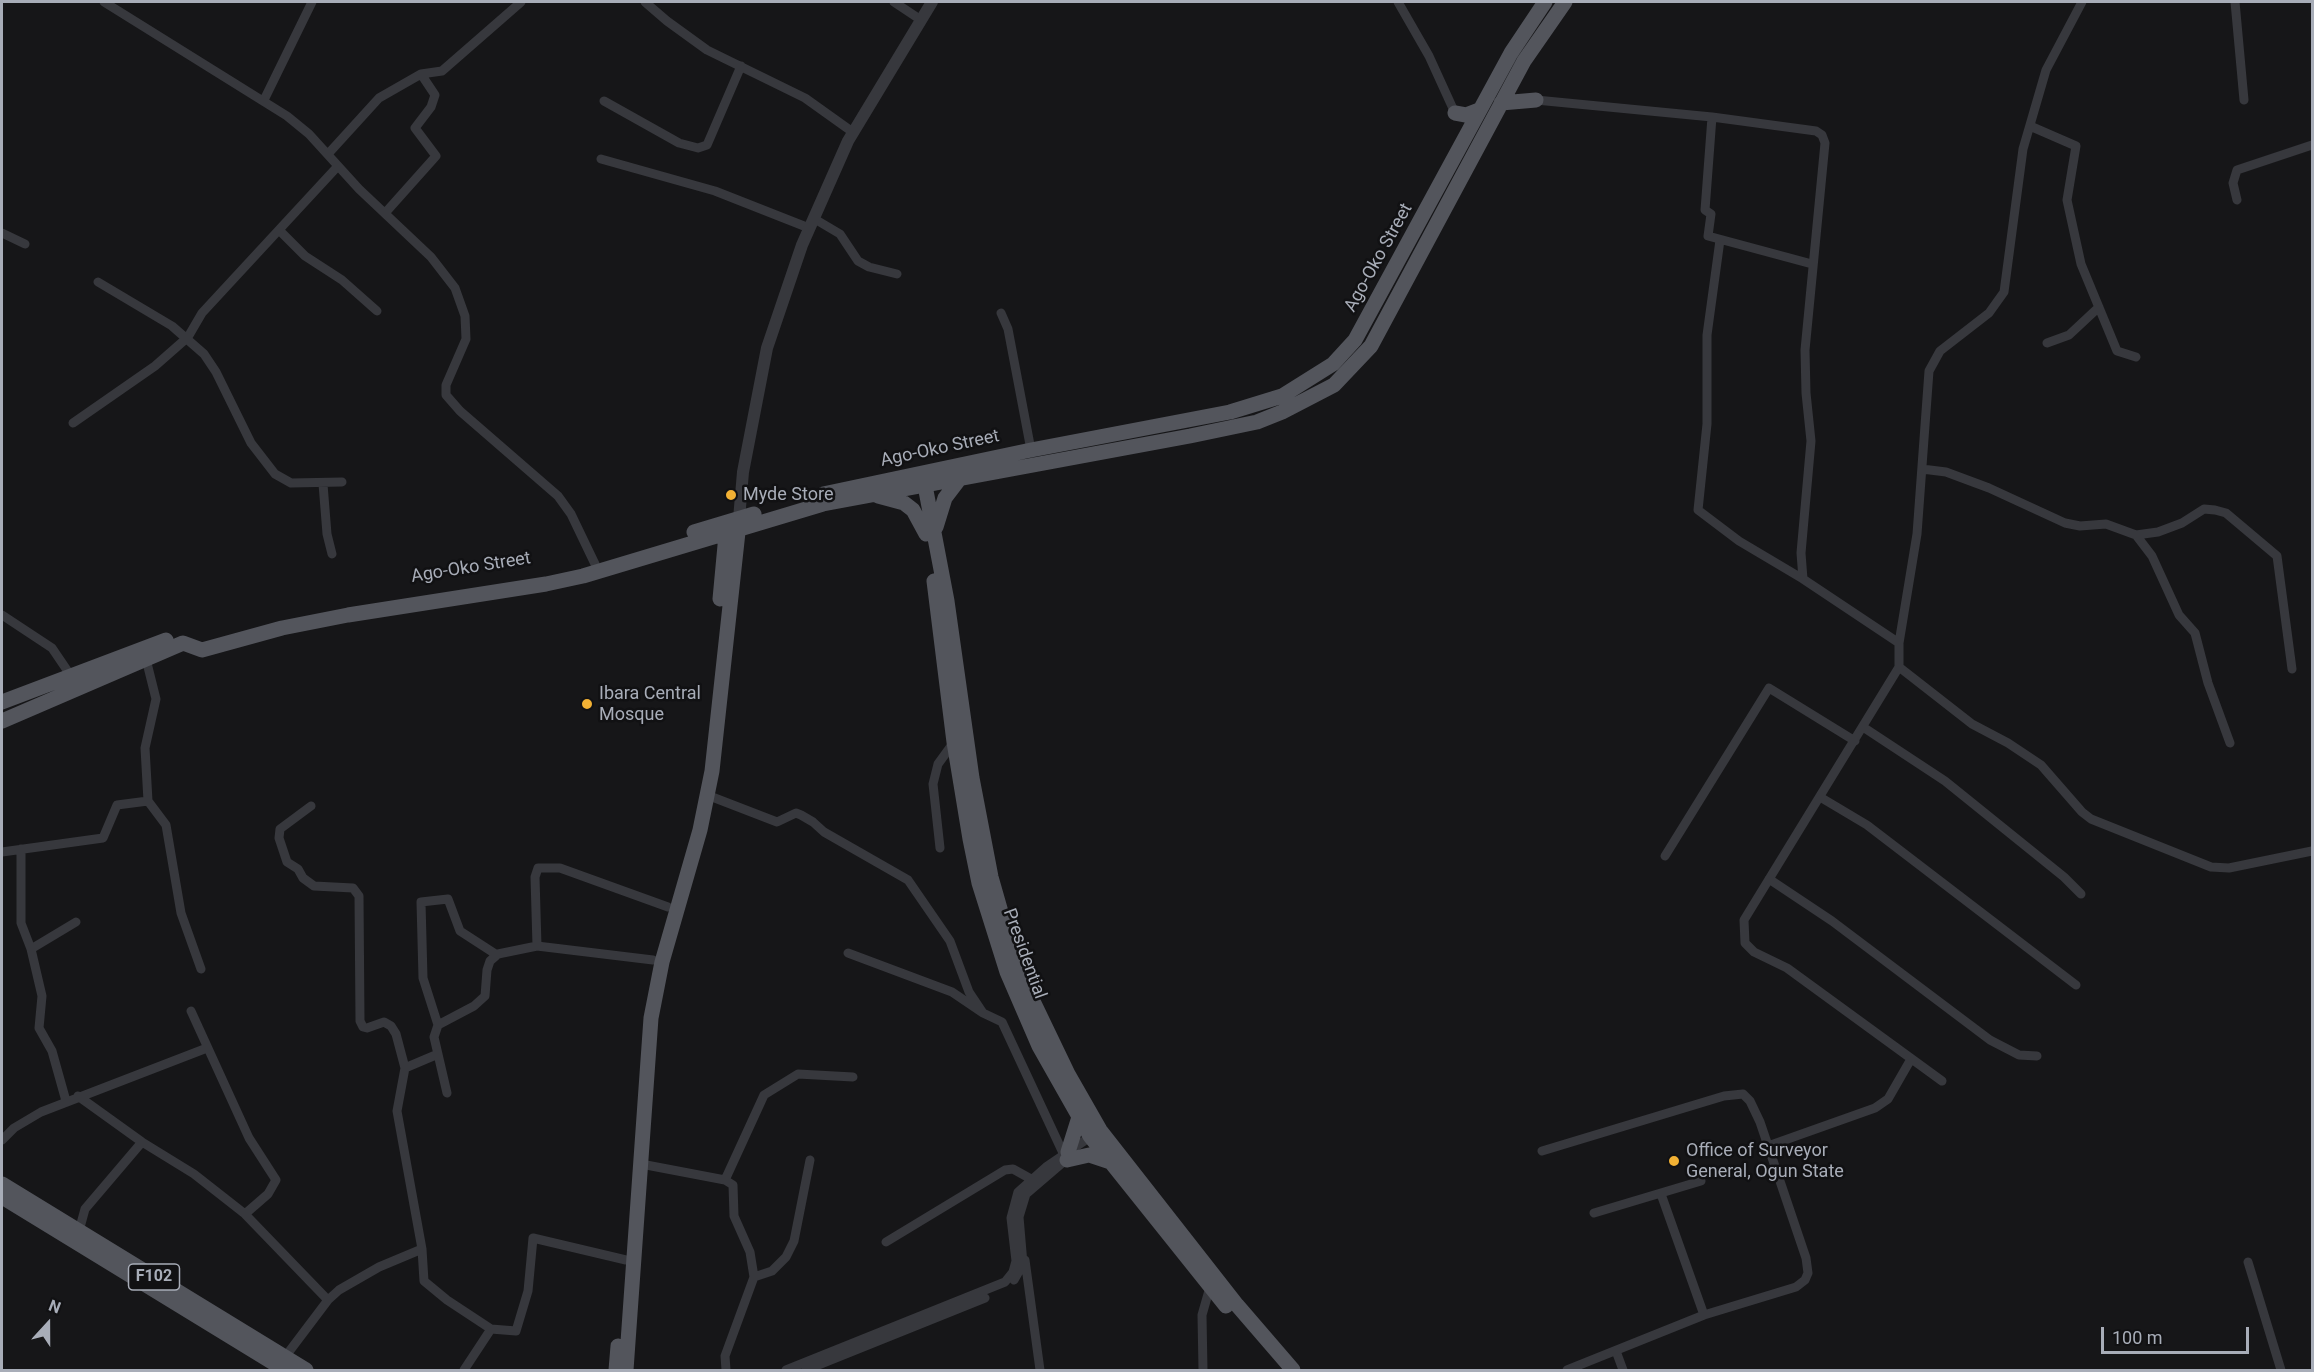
<!DOCTYPE html>
<html>
<head>
<meta charset="utf-8">
<style>
  body { margin:0 }
  #map { position:relative; width:2314px; height:1372px; overflow:hidden; background:#161618; font-family:Roboto,sans-serif }
  canvas { display:block }
  .frame { position:absolute; inset:0; border:3px solid #a8adb8; pointer-events:none }
  .north { position:absolute; left:18px; top:1294px; width:60px; height:60px; -webkit-text-stroke:4px #111113; paint-order:stroke; rotate:21deg; font-size:16px; font-weight:700; line-height:24px; text-align:center; color:#a8adb8 }
  .north::after { content:''; display:block; margin:auto; width:21px; height:27px; background:#a8adb8; clip-path:polygon(50% 0,100% 100%,50% 72%,0 100%) }
  .scale { position:absolute; left:2101px; top:1327px; width:148px; height:27px; box-sizing:border-box; border:3px solid #a8adb8; border-top:0; padding-left:8px; font-size:18px; line-height:21px; white-space:nowrap; color:#a8adb8; -webkit-text-stroke:4px #111113; paint-order:stroke }
</style>
</head>
<body>
<div id="map">
<canvas width="2314" height="1372"></canvas>
<div class="frame"></div>
<div class="north">N</div>
<div class="scale">100 m</div>
</div>
<script>
const g = document.querySelector('canvas').getContext('2d');
g.lineJoin = 'round';
const shape = rows => new Path2D(rows.map(r => 'M' + r).join(''));
function strokePath(path, color, width, dash) { g.strokeStyle = color; g.lineWidth = width; g.lineCap = dash ? 'butt' : 'round'; g.setLineDash(dash || []); g.stroke(path); }
function label(font, color, halo, rows, align = 'center') {
  g.font = font + ' Roboto,sans-serif'; g.lineWidth = 5; g.setLineDash([]); g.textBaseline = 'middle'; g.strokeStyle = halo; g.fillStyle = color; for (const [text, x, y, turn = 0] of rows) {
    g.save(); g.translate(x, y); g.rotate((+turn || 0) * Math.PI / 180); g.textAlign = isNaN(turn) ? turn : align; if (halo) g.strokeText(text, 0, 0); g.fillText(text, 0, 0); g.restore();
  }
}
strokePath(shape([
  [104,2,287,116,309,134,359,189,431,257,455,288,465,316,466,339,446,385,446,395,460,411,558,496,571,514,595,564],
  [645,2,667,21,707,50,805,98,854,133],
  [894,2,921,20],
  [1398,2,1429,56,1455,113],
  [2235,2,2244,100],
  [264,100,312,2],
  [1536,100,1712,117,1816,131,1822,135,1825,143,1805,350,1806,393,1811,441,1801,553,1803,579],
  [604,101,679,143,698,148,707,145,741,66],
  [1712,117,1705,210,1711,214,1708,236,1812,264],
  [2030,126,2076,146,2067,200,2081,264,2117,351,2136,357],
  [328,154,379,98,421,74,442,71,521,2],
  [601,159,715,191,809,228],
  [2237,200,2233,183,2237,170,2312,145],
  [386,212,436,156,415,128,431,107,435,95,421,74],
  [813,218,840,234,858,261,869,267,897,274],
  [279,230,305,256,342,280,377,311],
  [2,233,25,244],
  [1720,240,1707,335,1707,424,1698,510,1739,541,1803,579,1899,643],
  [98,282,172,326,204,354,216,372,251,443,275,474,291,483,342,482],
  [1001,313,1008,329,1031,450],
  [2047,343,2069,335,2099,307],
  [73,423,155,366,188,337,202,313,338,166],
  [1922,469,1946,472,1989,488,2065,523,2080,526,2106,524,2136,535,2152,556,2179,615,2195,633,2208,683,2230,743],
  [323,484,327,534,332,554],
  [2136,535,2158,532,2182,523,2204,509,2215,510,2226,513,2277,556,2292,669],
  [2,615,52,648,71,676],
  [146,659,156,699,145,748,148,801,166,825,181,913,201,969],
  [1899,667,1972,724,2008,743,2041,765,2082,812,2091,819,2211,867,2229,868,2312,851],
  [1863,727,1945,781,2064,877,2081,894],
  [707,795,777,822,796,813,801,815,813,822,824,832,908,880,950,941,969,992,983,1013],
  [1820,797,1867,825,2076,985],
  [311,806,280,829,279,838,287,862,298,869,303,878,314,886,353,888,359,896,360,1021,363,1027,367,1028,384,1022,391,1026,396,1034,405,1068,397,1111,422,1249,424,1281,447,1300,491,1329,516,1331,528,1291,533,1238,626,1260],
  [940,848,933,784,938,764,954,742],
  [21,849,21,923,31,949],
  [2,852,103,838,117,805,148,801],
  [1665,856,1769,688,1855,741],
  [1769,879,1832,921,1990,1040,2019,1055,2037,1056],
  [537,946,535,877,538,868,560,868,668,907],
  [848,953,952,992,983,1013,1002,1022,1064,1155],
  [191,1011,249,1138,276,1180,268,1194,245,1214],
  [438,1025,423,978,421,902,448,899,460,931,497,955],
  [405,1068,438,1054],
  [1942,1081,1787,968,1754,952,1745,943,1744,920,1899,667,1899,643,1917,534,1929,371,1940,351,1989,313,2004,292,2023,149,2046,70,2082,2],
  [447,1093,434,1037,438,1025,474,1006,485,996,487,970,490,961,498,954,537,946,653,960],
  [78,1096,142,1142,194,1174,245,1214,328,1300],
  [66,1101,52,1051,39,1028,42,996,31,949,76,922],
  [2,1140,14,1128,41,1112,207,1048],
  [1768,1146,1875,1108,1888,1099,1911,1059],
  [1542,1151,1724,1096,1743,1094,1750,1101,1760,1122,1806,1258,1808,1273,1805,1280,1796,1287,1704,1315,1567,1370],
  [641,1164,725,1180,733,1185,734,1216,750,1252,754,1277,725,1356,726,1370],
  [725,1180,764,1095,798,1074,853,1077],
  [1661,1194,1704,1315],
  [1594,1213,1701,1181],
  [79,1231,85,1209,142,1142],
  [886,1242,1005,1170,1013,1169,1031,1179],
  [1025,1260,1040,1370],
  [2248,1262,2281,1370],
  [754,1277,772,1271,786,1257,794,1241,810,1160],
  [1014,1280,1023,1264,1019,1217,1026,1194,1061,1164],
  [1616,1351,1623,1370],
  [285,1357,328,1300,339,1290,379,1267,422,1249],
  [464,1370,491,1329],
  [786,1370,1005,1282,1013,1272,1016,1261,1011,1218,1018,1192,1046,1167,1093,1135],
  [806,1370,985,1298],
  [1203,1370,1202,1315,1210,1287]
]), '#37383d', 9);
strokePath(shape([
  [739,519,743,472,767,348,802,245,848,141,932,2]
]), '#37383d', 12);
strokePath(shape([
  [1501,103,1536,100],
  [1455,113,1466,115,1479,110],
  [923,475,947,601,972,778,991,877,1003,919,1032,999,1068,1074,1100,1130,1237,1305,1293,1370],
  [823,494,1031,450,1230,412,1282,396,1333,364,1355,340,1511,53,1545,2],
  [878,496,904,503,913,510,926,534],
  [936,527,945,498,961,477],
  [694,532,754,514],
  [934,581,954,742,970,839,979,883,1007,972,1039,1046,1090,1136,1226,1306],
  [720,599,727,524],
  [2,702,166,640],
  [2,721,183,643,202,650,282,628,348,615,546,584,583,576,823,504,1190,436,1257,422,1282,412,1334,385,1371,346,1524,61,1565,2],
  [1068,1152,1079,1117],
  [1067,1160,1089,1155,1110,1162],
  [2,1184,306,1370],
  [2,1197,285,1370],
  [616,1370,618,1346],
  [626,1370,651,1018,662,962,700,830,712,771,739,523]
]), '#53555c', 15);
for (const [x, y, r, color] of [
  [731,495,6,"#f2b134"],
  [587,704,6,"#f2b134"],
  [1674,1161,6,"#f2b134"]
]) { const dot = new Path2D(); dot.arc(x, y, r, 0, 2 * Math.PI); g.fillStyle = color; g.fill(dot); strokePath(dot, '#111113', 2); }
for (const [x, y, w] of [
  [154,1277,51]
]) { const box = new Path2D(); box.roundRect(x - w / 2, y - 13, w, 26, 4.5); g.fillStyle = '#111113'; g.fill(box); strokePath(box, '#a8adb8', 1.5); }
label('bold 16px', '#a8adb8', null, [
  ["F102",154,1277]
]);
label('18px', '#a8adb8', '#111113', [
  ["Ago-Oko Street",1379,258,-61],
  ["Ago-Oko Street",940,449,-12],
  ["Ago-Oko Street",471,568,-9],
  ["Presidential",1024,954,70]
]);
label('18px', '#a8adb8', '#111113', [
  ["Myde Store",743,495],
  ["Ibara Central",599,694],
  ["Mosque",599,715],
  ["Office of Surveyor",1686,1151],
  ["General, Ogun State",1686,1172]
], 'left');
</script>
</body>
</html>
